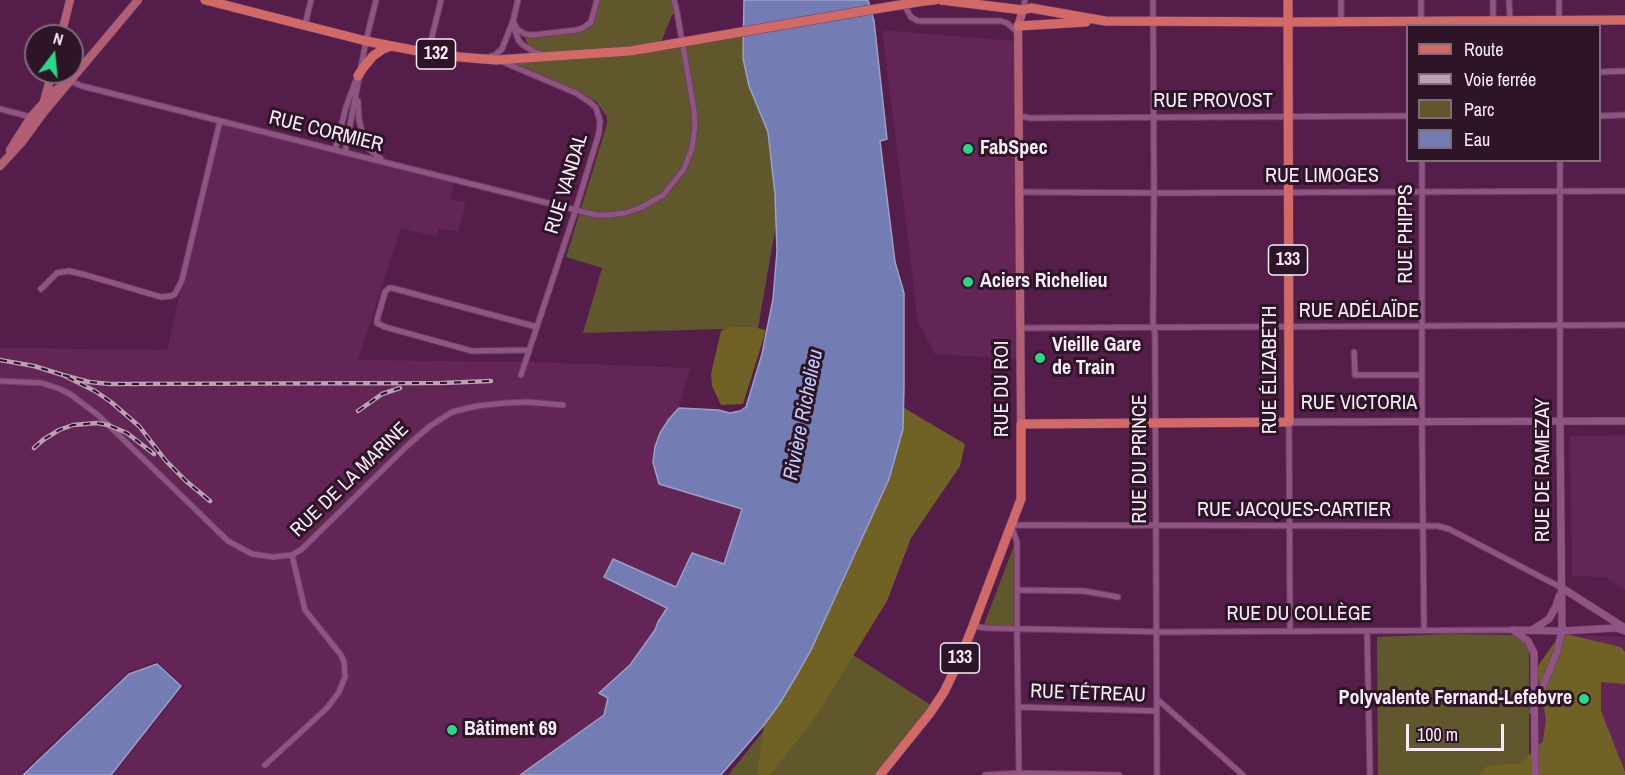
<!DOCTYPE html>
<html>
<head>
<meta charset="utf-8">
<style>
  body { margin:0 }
  #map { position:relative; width:1625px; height:775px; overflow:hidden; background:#551e4a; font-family:"Archivo Narrow",sans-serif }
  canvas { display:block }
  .legend { position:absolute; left:1406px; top:24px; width:195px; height:138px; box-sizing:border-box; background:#2d1427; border:2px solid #806b7b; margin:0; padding:8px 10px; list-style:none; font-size:18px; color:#fceef8 }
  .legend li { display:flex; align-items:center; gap:12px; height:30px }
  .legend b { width:30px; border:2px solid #806b7b }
  .north { position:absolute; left:24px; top:24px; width:60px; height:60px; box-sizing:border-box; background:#2d1427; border:2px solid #806b7b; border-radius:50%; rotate:16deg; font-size:16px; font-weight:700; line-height:24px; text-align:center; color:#fceef8 }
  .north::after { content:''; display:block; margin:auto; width:21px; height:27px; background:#27d885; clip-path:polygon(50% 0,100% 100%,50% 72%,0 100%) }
  .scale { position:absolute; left:1406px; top:724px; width:98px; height:27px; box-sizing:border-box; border:3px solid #fceef8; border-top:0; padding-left:8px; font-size:18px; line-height:21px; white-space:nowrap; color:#fceef8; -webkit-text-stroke:4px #2d1427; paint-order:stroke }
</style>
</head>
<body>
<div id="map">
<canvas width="1625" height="775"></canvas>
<ul class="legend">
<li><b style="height:8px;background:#d16a66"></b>Route</li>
<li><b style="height:8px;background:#bd9fb6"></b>Voie ferrée</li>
<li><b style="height:16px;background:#61572d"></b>Parc</li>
<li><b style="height:16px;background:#747db3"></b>Eau</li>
</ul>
<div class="north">N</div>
<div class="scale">100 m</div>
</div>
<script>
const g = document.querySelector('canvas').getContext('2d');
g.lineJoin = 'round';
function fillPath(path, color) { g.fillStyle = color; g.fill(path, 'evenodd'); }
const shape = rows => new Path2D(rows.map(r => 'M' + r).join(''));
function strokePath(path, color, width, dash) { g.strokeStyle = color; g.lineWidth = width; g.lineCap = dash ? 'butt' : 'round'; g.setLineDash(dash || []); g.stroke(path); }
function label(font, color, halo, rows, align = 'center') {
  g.font = font + ' "Archivo Narrow",sans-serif'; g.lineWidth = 6; g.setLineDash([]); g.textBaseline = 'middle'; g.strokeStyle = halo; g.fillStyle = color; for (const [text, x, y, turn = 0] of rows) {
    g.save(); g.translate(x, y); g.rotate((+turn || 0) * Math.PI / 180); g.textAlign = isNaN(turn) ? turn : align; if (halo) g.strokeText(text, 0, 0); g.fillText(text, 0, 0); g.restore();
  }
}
fillPath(shape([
  [882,30,1014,41,1017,359,935,354,918,321],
  [220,121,455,179,450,199,466,202,458,232,439,228,436,237,401,228,358,360,534,362,690,368,679,408,669,419,659,484,742,509,724,564,677,587,613,559,604,577,668,607,658,622,655,630,630,665,600,693,608,698,604,715,520,775,113,775,184,686,157,661,128,672,19,775,0,775,0,348,167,350],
  [1625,435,1625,590,1605,577,1572,576,1570,436],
  [1565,635,1625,637,1625,775,1538,775,1539,710]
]), '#622556');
fillPath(shape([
  [597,0,674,0,677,12,672,15,660,45,751,35,781,196,758,328,583,333,602,268,566,257,607,124,607,117,596,101,508,64,549,56,530,47,526,41,525,34,546,34,588,25],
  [1015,543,1016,627,983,627],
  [1450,634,1514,635,1526,644,1529,651,1529,775,1378,775,1377,637],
  [822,635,934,707,880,775,728,775,782,708]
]), '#61572d');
fillPath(shape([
  [730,327,753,327,766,330,743,404,721,405,712,386,711,374,721,331],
  [904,408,965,444,960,466,911,538,887,601,813,721,772,772,768,775,757,775,764,725,780,703,811,650,889,479,903,429],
  [1561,633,1621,647,1625,652,1625,684,1601,682,1601,711,1625,772,1625,775,1480,775,1487,766,1521,763,1543,741,1546,719,1536,669]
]), '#706224');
const water = shape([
  [744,0,868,0,874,21,887,139,880,141,895,262,904,293,904,386,903,429,889,479,811,650,798,673,780,703,764,725,721,775,520,775,604,715,608,698,599,693,630,665,655,630,658,622,667,608,604,577,613,559,676,587,692,553,724,564,742,509,659,484,653,462,655,447,660,433,669,419,679,408,718,410,730,413,740,411,746,407,762,354,773,299,777,251,775,194,768,132,749,86,743,58,744,0],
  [157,664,181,686,111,775,23,775,129,674,157,664]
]);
fillPath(water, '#747db3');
strokePath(water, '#9d9fc8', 1.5);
const minor = shape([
  [1153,0,1154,193,1153,327,1155,334,1157,775],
  [1509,0,1510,20],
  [907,10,911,17,918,21,1001,21,1007,23,1018,33],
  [1023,10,1025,0],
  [1493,20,1493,0],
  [513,21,517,29,525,34,533,35,576,30,583,28,591,22,597,0],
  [1341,22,1341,0],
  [1421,22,1421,0],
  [305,25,311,0],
  [1559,26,1559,0],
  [514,28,519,41,523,45,533,51,543,55],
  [428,53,441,0],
  [488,57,495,55,502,49,513,21,518,0],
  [503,62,576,93,591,103,596,108,600,121,599,133,573,218,521,375],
  [1600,72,1625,71],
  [70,81,82,86,335,150,596,215,608,215,625,213,640,208,663,195,684,169,692,148,695,126,694,110,677,12,674,0],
  [358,101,359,120,364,139,369,149,381,159],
  [0,109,31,117],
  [1019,116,1030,118,1408,116],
  [1600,116,1625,115],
  [335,150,346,107,356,80],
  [345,152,366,41,376,0],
  [1422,160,1422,431,1424,631],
  [1560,160,1560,421],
  [1019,192,1162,193,1625,191],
  [41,289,57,273,69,271,86,275,161,297,171,296,175,294,182,280,220,121],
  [1020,328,1625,325],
  [529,350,472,351,385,327,377,323,377,320,385,292,389,288,392,288,537,327],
  [1354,352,1355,375,1422,375],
  [0,381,42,383,60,389,70,394,98,415,228,541,252,554,273,557,292,555,302,549,408,445,430,426,452,412,477,406,505,403,527,402,563,405],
  [1289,422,1290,631],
  [1017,590,1084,591,1118,597],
  [973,626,986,628,1166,632,1513,630],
  [1367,631,1370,775],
  [1157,699,1243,775],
  [1019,707,1157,711],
  [265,765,327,708,339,692,345,677,344,662,341,655,305,610,292,555],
  [985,775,1019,773,1119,775],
  [1019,775,1017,629,1017,542,1011,525,1438,526,1449,529,1562,588]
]);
const tertiary = shape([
  [1289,422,1625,421],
  [1562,588,1625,628],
  [1513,630,1528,641,1534,653,1535,775],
  [1513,630,1562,631,1616,628,1625,631],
  [1532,630,1549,619,1556,606,1559,596],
  [1533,711,1557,652,1562,631,1560,421]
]);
const secondary = shape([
  [61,36,70,0],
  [58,72,65,74,71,72],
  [44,101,52,72],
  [10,150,31,117,54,91,65,84],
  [0,166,22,142,44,112,138,0],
  [1021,424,1018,26,1023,10]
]);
const primary = shape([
  [205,0,366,41,428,53,460,57,496,60,630,51,660,46],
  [941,0,1023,10,1031,8,1105,21,1295,22,1625,20],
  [924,1,935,0],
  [1018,26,1086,22],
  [741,32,869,10],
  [358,76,363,68,373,56,383,49,391,46],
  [880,775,930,713,944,692,960,659,973,626,1021,499,1021,424,1289,422,1288,0]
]);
strokePath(minor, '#6b3f64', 7);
strokePath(tertiary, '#6b3f64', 8);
strokePath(secondary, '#6b3f64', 9);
strokePath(primary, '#6b3f64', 10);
strokePath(minor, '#905482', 5);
strokePath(tertiary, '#905482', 7);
strokePath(secondary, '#b05f74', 8);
strokePath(primary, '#d16a66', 9);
const rail = shape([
  [0,360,34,366,63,375,95,391,111,402,139,426,166,461,186,481,210,501],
  [63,375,89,382,110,384,442,383,491,381],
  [358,411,382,394,400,388],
  [34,448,43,440,59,430,73,425,97,423,108,425,127,433,154,454]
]);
strokePath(rail, '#bd9fb6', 4.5);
strokePath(rail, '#2d1427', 2, [7]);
const primaryBridge = shape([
  [869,10,924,1],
  [660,46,741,32]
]);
strokePath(primaryBridge, '#6b3f64', 10, []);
strokePath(primaryBridge, '#d16a66', 9);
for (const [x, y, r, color] of [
  [968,149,6,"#27d885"],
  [968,282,6,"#27d885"],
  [1040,358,6,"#27d885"],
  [1584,699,6,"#27d885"],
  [452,730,6,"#27d885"]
]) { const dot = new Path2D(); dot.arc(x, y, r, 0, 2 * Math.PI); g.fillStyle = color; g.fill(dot); strokePath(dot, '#2d1427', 2); }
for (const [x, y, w] of [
  [436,54,39],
  [1288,260,39],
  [960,658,39]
]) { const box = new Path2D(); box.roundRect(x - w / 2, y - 15, w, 30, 4.5); g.fillStyle = '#2d1427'; g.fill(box); strokePath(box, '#fceef8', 1.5); }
label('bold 18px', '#fceef8', null, [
  ["132",436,54],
  ["133",1288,260],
  ["133",960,658]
]);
label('20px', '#fceef8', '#2d1427', [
  ["RUE PROVOST",1213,102],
  ["RUE CORMIER",326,132,14],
  ["RUE LIMOGES",1322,177],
  ["RUE VANDAL",567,184,-73],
  ["RUE PHIPPS",1407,234,-90],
  ["RUE ADÉLAÏDE",1359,312],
  ["RUE ÉLIZABETH",1271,370,-90],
  ["RUE DU ROI",1003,389,-90],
  ["RUE VICTORIA",1359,404],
  ["RUE DU PRINCE",1141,459,-90],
  ["RUE DE RAMEZAY",1544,470,-90],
  ["RUE DE LA MARINE",350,480,-44],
  ["RUE JACQUES-CARTIER",1294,511],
  ["RUE DU COLLÈGE",1299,615],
  ["RUE TÉTREAU",1088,694,2]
]);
label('bold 20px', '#fceef8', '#2d1427', [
  ["FabSpec",980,149],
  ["Aciers Richelieu",980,282],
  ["Vieille Gare",1052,346],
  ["de Train",1052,369],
  ["Polyvalente Fernand-Lefebvre",1572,699,"right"],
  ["Bâtiment 69",464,730]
], 'left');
label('italic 21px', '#c5cefe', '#2d1427', [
  ["Rivière Richelieu",804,415,-79]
]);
</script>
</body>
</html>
